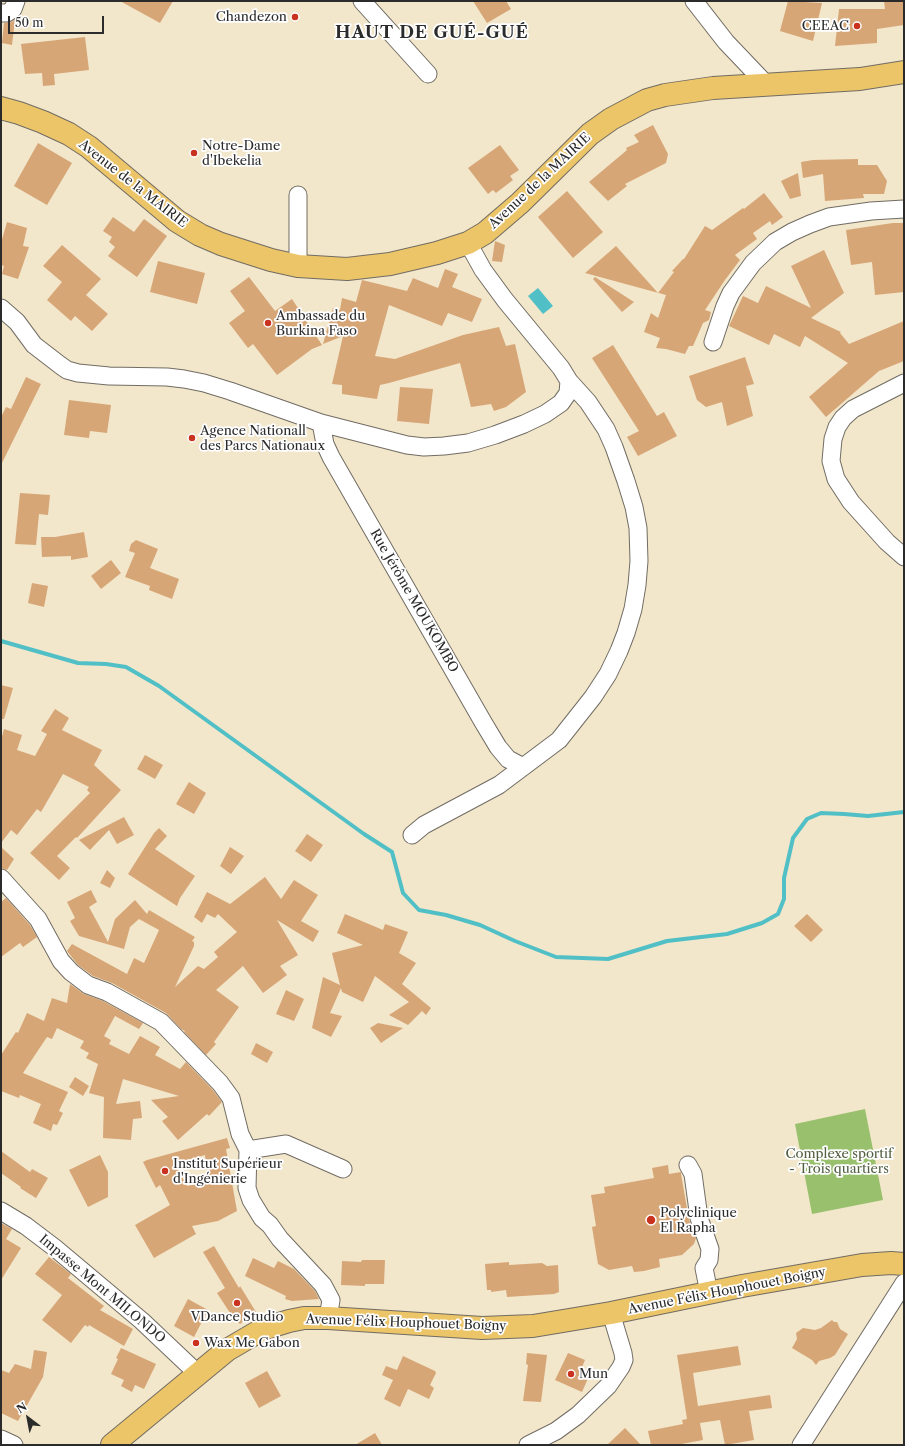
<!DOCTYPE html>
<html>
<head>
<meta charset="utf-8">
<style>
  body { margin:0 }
  #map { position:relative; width:905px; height:1446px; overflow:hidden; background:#f2e6cb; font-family:"Libre Caslon Text",serif }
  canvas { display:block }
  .frame { position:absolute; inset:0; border:2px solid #2b2b2b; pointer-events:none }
  .north { position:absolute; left:8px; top:1398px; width:40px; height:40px; -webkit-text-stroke:3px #fff; paint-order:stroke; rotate:328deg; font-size:11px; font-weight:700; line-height:16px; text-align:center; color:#2b2b2b }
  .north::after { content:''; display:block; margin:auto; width:14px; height:18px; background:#2b2b2b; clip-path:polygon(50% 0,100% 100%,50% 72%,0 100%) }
  .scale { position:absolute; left:8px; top:16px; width:96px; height:18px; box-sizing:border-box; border:2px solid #2b2b2b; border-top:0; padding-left:5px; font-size:12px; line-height:14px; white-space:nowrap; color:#2b2b2b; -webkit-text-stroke:3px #fff; paint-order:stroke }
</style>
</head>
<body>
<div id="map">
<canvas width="905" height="1446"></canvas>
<div class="frame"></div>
<div class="north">N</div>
<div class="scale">50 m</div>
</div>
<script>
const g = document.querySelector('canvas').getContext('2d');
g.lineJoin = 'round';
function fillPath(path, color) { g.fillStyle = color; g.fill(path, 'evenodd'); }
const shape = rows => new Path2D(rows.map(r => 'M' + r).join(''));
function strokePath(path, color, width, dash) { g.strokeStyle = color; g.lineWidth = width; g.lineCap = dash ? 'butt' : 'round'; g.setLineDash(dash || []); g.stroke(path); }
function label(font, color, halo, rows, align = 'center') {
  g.font = font + ' "Libre Caslon Text",serif'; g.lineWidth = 3.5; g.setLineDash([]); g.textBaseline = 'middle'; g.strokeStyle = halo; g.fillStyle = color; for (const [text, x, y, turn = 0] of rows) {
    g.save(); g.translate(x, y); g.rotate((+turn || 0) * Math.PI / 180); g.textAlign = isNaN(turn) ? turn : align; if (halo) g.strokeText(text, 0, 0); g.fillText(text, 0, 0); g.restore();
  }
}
fillPath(shape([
  [865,1109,883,1200,812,1214,795,1124]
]), '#99c16d');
fillPath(shape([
  [538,288,553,306,543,314,528,296]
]), '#51c0c6');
strokePath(shape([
  [1,641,78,663,106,664,126,667,159,686,364,834,392,852,403,893,419,910,446,915,480,925,515,941,556,957,608,959,667,941,727,934,762,923,778,914,784,899,784,878,793,838,807,819,821,813,844,814,868,816,904,812]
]), '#51c0c6', 4);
fillPath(shape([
  [120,1,173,1,160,23],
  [473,1,506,1,511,9,487,23],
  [788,1,822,3,813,41,780,31],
  [884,1,904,1,904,25,877,29,877,43,835,46,839,9,885,9],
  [15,19,12,45,2,43,4,23,12,22],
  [85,37,89,70,54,74,55,85,43,86,42,73,25,74,21,44],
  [653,125,668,154,666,163,625,184,627,186,608,201,589,182,627,150,626,148,639,142,634,135],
  [38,143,72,163,47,205,14,186],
  [500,145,519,170,510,176,513,180,496,193,493,190,488,194,468,168],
  [858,159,858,165,877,165,887,181,884,194,863,194,864,198,825,201,823,174,803,178,801,162,813,160],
  [798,173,801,196,790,199,781,181],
  [567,191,603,232,573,258,538,217],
  [764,193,783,217,772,225,770,221,753,233,757,239,735,255,740,260,725,280,705,310,711,312,709,320,703,323,693,346,689,346,685,354,666,349,656,348,660,338,644,332,651,313,658,318,666,295,585,273,616,246,658,293,674,272,672,271,683,259,684,259,705,226,712,230,743,208,744,209],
  [113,217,134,232,144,219,167,236,137,277,108,256,115,247,109,242,112,237,103,231],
  [7,222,27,228,23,246,29,247,18,279,2,274,4,266,1,265,1,243],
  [893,223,904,223,904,292,875,295,872,262,851,265,846,230],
  [495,241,505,245,502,262,492,261],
  [62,245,101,279,86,295,108,314,92,331,75,316,71,321,47,300,62,282,43,266],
  [824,250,844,293,811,318,841,332,840,333,849,344,904,321,904,361,879,371,826,417,809,397,848,363,805,336,800,347,774,334,769,345,729,326,743,296,758,303,766,286,811,308,791,266],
  [158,261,205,273,197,304,150,292],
  [445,269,458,274,452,287,482,299,472,322,448,313,442,326,389,305,375,356,395,359,463,335,499,327,506,346,515,344,526,392,506,407,494,411,491,404,471,407,460,363,389,383,380,385,377,399,342,394,342,385,332,384,343,336,323,344,333,308,340,310,342,298,356,302,362,280,407,291,413,278,438,288],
  [249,277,275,311,292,299,322,345,312,349,277,375,253,344,248,348,229,323,245,311,230,291],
  [595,277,634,302,622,312,593,279],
  [613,345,657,416,664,412,677,436,638,456,627,437,639,431,592,358],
  [745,357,754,384,746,386,753,416,727,426,722,402,706,407,697,400,689,376],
  [26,377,41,384,1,465,1,417,6,407,11,409],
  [400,387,433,389,429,424,397,421],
  [69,400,111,405,107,433,90,431,89,438,64,435],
  [20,493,50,495,48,515,39,514,36,545,15,544],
  [84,532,88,557,71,560,71,556,42,557,41,537,55,537],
  [136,540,158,549,150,568,179,579,172,599,149,590,150,586,125,577,135,553,129,551,131,544],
  [111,560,121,573,101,589,91,576],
  [32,583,48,586,44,607,28,603],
  [1,685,13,688,4,719,1,719],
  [55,709,69,718,62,730,102,750,94,765,121,790,77,838,76,837,57,856,70,868,59,880,30,853,90,793,87,790,89,787,63,774,41,812,37,809,17,835,11,830,1,843,1,740,4,729,22,735,17,750,35,756,47,734,41,731],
  [145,755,163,765,155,779,137,769],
  [189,782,206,793,194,814,176,804],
  [124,817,134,835,117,844,109,830,90,850,79,840],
  [159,828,167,836,155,849,195,876,180,898,177,906,128,874,154,833],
  [307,834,323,845,311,862,295,851],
  [1,847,14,859,7,870,1,868],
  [230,847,244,856,231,874,220,866],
  [107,870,115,878,110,888,100,883],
  [265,877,281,899,294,880,318,895,301,921,319,931,313,942,277,920,298,955,280,966,287,975,263,993,243,966,216,990,239,1007,214,1042,216,1044,206,1055,184,1032,185,1031,181,1029,166,1013,112,983,93,976,78,965,67,951,72,944,127,974,134,958,144,963,159,930,139,919,130,927,124,949,79,936,70,921,75,918,67,902,91,890,97,902,89,907,108,942,115,919,135,900,147,914,149,910,195,937,192,941,194,942,194,946,175,987,198,966,204,969,218,957,214,952,237,932,218,914,215,918,207,914,202,923,194,917,207,892,230,904],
  [6,898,30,925,37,937,23,947,20,943,1,957,1,902],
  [345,914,383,930,385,924,408,932,399,953,416,963,402,984,431,1008,426,1015,422,1011,408,1025,389,1015,409,1002,375,976,363,1002,342,992,341,988,330,1013,342,1016,331,1037,312,1028,323,977,340,985,332,953,363,945,337,933],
  [807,914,823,930,811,942,794,926],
  [70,984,84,994,103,1001,143,1023,139,1029,115,1016,104,1036,111,1040,109,1044,129,1054,140,1036,160,1047,155,1055,180,1069,186,1062,212,1089,222,1102,209,1116,207,1114,178,1140,162,1121,168,1117,151,1100,179,1096,123,1079,116,1104,140,1101,142,1118,133,1119,131,1140,103,1138,104,1097,89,1093,98,1064,86,1058,89,1053,80,1048,84,1041,57,1028,52,1039,47,1037,23,1073,68,1092,59,1111,63,1113,57,1125,53,1124,51,1131,33,1123,41,1104,20,1095,19,1098,1,1091,1,1055,16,1032,18,1033,27,1013,44,1021,52,998,67,1003],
  [286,990,304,999,294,1021,276,1014],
  [378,1023,403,1028,381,1043,370,1028],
  [256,1043,273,1052,267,1063,251,1054],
  [75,1077,89,1086,83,1096,69,1087],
  [227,1138,230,1148,226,1149,237,1211,218,1221,192,1226,196,1234,154,1258,135,1225,170,1205,160,1185,156,1188,143,1162,147,1160],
  [205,1155,208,1182,187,1186,175,1163],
  [1,1151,30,1172,32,1169,48,1178,36,1198,20,1188,21,1187,1,1173],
  [100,1155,108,1172,108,1197,88,1207,69,1170],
  [668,1165,669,1174,681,1172,681,1174,689,1220,696,1238,694,1244,682,1255,659,1259,660,1267,644,1271,634,1272,632,1266,609,1270,598,1264,592,1227,596,1226,591,1195,605,1193,604,1187,654,1178,652,1168],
  [1,1223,12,1229,6,1239,21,1248,1,1280],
  [214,1246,239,1288,240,1286,256,1312,240,1324,234,1319,217,1293,225,1288,203,1252],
  [49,1257,71,1274,68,1278,104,1306,100,1310,133,1329,124,1346,89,1325,88,1327,85,1325,71,1343,42,1320,62,1295,35,1274],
  [253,1258,274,1268,278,1261,294,1269,315,1291,319,1299,292,1301,285,1299,286,1296,245,1276],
  [362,1260,385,1260,384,1284,365,1284,365,1286,341,1285,342,1261,361,1262],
  [509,1262,509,1265,542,1263,547,1266,558,1265,559,1292,554,1294,507,1297,506,1290,491,1292,491,1290,487,1290,485,1264],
  [188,1299,208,1310,194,1337,174,1326],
  [832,1320,834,1322,837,1322,840,1329,848,1334,835,1355,830,1358,819,1361,816,1365,812,1360,792,1348,797,1339,796,1333,803,1328,815,1330,821,1328],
  [738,1346,741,1365,693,1373,698,1406,770,1395,772,1408,749,1411,754,1440,725,1445,720,1420,700,1423,703,1440,676,1445,651,1445,648,1431,683,1424,682,1420,687,1419,677,1355],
  [121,1348,156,1364,144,1389,135,1385,132,1392,121,1386,124,1380,111,1374,118,1359,116,1358],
  [34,1350,47,1352,43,1377,18,1421,1,1413,1,1370,9,1373,15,1364,31,1369],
  [527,1353,547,1355,541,1402,523,1401,528,1365,526,1364],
  [568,1353,585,1360,580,1372,589,1376,582,1392,555,1380],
  [403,1356,435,1371,436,1373,430,1385,434,1388,429,1399,408,1389,400,1407,384,1399,393,1380,382,1375,386,1366,397,1370],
  [267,1371,281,1396,259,1408,245,1383],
  [625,1428,641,1445,607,1445],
  [375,1433,382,1445,355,1445]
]), '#d7a677');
const minor = shape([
  [362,1,428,74],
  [694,1,726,42,766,84],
  [1,13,7,13,13,9,16,1],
  [298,266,298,195],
  [1,308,17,322,34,345,60,365,67,370,78,373,109,376,167,377,184,379,204,383,230,391,321,423,407,445,424,447,444,446,468,443,495,435,524,424,545,414,561,403,568,393,569,381,561,368,505,300,483,270,468,243],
  [713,342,725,306,731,293,753,263,775,242,792,232,810,224,829,217,871,211,904,209],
  [904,383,853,409,843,418,837,427,833,439,831,461,836,479,851,502,887,542,904,557],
  [321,423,325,444,331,457,483,722,498,747,508,759,523,767],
  [412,835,424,825,499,785,559,740,593,697,608,674,619,651,626,633,633,609,637,585,639,561,638,528,634,507,626,481,614,447,606,429,588,402,569,381],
  [1,878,38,919,61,961,71,972,88,985,107,992,161,1022,220,1083,231,1098,240,1134,248,1150,247,1188,251,1200,262,1218,270,1225,280,1239,323,1285,331,1300,328,1318],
  [248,1150,286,1144,343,1169],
  [688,1165,693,1174,699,1218,710,1249,709,1260,704,1268,709,1293],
  [1,1211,26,1226,55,1248,142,1321,197,1373],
  [1,1439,14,1445],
  [528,1445,556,1431,578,1415,608,1386,621,1367,624,1360,623,1353,611,1313],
  [801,1445,904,1283]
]);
const major = shape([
  [1,108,19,113,43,122,69,134,89,147,177,221,200,235,221,244,271,260,298,266,347,269,390,264,437,253,468,243,485,233,520,203,590,134,611,119,647,100,665,95,713,88,860,79,904,72],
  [112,1445,227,1350,263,1329,289,1321,304,1318,328,1318,482,1328,533,1326,611,1313,742,1286,862,1265,891,1263,904,1264]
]);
strokePath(minor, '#716c63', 19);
strokePath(major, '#716c63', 24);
strokePath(minor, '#fff', 17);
strokePath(major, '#ecc569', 22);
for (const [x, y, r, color] of [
  [295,17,4,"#c8321e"],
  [857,26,4,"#c8321e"],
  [194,153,4,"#c8321e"],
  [268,323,4,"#c8321e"],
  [192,438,4,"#c8321e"],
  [165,1171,4,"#c8321e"],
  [651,1220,5,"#c8321e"],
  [237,1303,4,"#c8321e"],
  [196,1343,4,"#c8321e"],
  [571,1374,4,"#c8321e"]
]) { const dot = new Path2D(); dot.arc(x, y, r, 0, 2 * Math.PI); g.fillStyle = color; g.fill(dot); strokePath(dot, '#fff', 1.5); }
label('13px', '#2b2b2b', '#fff', [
  ["Chandezon",287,17,"right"],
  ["CEEAC",849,26,"right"],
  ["Notre-Dame",202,146],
  ["d'Ibekelia",202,161],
  ["Ambassade du",276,316],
  ["Burkina Faso",276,331],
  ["Agence Nationall",200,431],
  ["des Parcs Nationaux",200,446],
  ["Institut Supérieur",173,1164],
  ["d'Ingénierie",173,1179],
  ["Polyclinique",660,1213],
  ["El Rapha",660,1228],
  ["VDance Studio",237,1317,"center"],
  ["Wax Me Gabon",204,1343],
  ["Mun",579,1374]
], 'left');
label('13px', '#2b2b2b', '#fff', [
  ["Avenue de la MAIRIE",540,181,-43],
  ["Avenue de la MAIRIE",133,184,38],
  ["Rue Jérôme MOUKOMBO",414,601,60],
  ["Impasse Mont MILONDO",102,1289,40],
  ["Avenue Félix Houphouet Boigny",727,1291,-11],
  ["Avenue Félix Houphouet Boigny",406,1323,2]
]);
label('13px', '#526042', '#fff', [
  ["Complexe sportif",839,1154],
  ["- Trois quartiers",839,1169]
]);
g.letterSpacing = '1px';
label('bold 17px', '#2b2b2b', '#fff', [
  ["HAUT DE GUÉ-GUÉ",432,33]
]);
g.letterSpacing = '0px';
</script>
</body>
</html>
